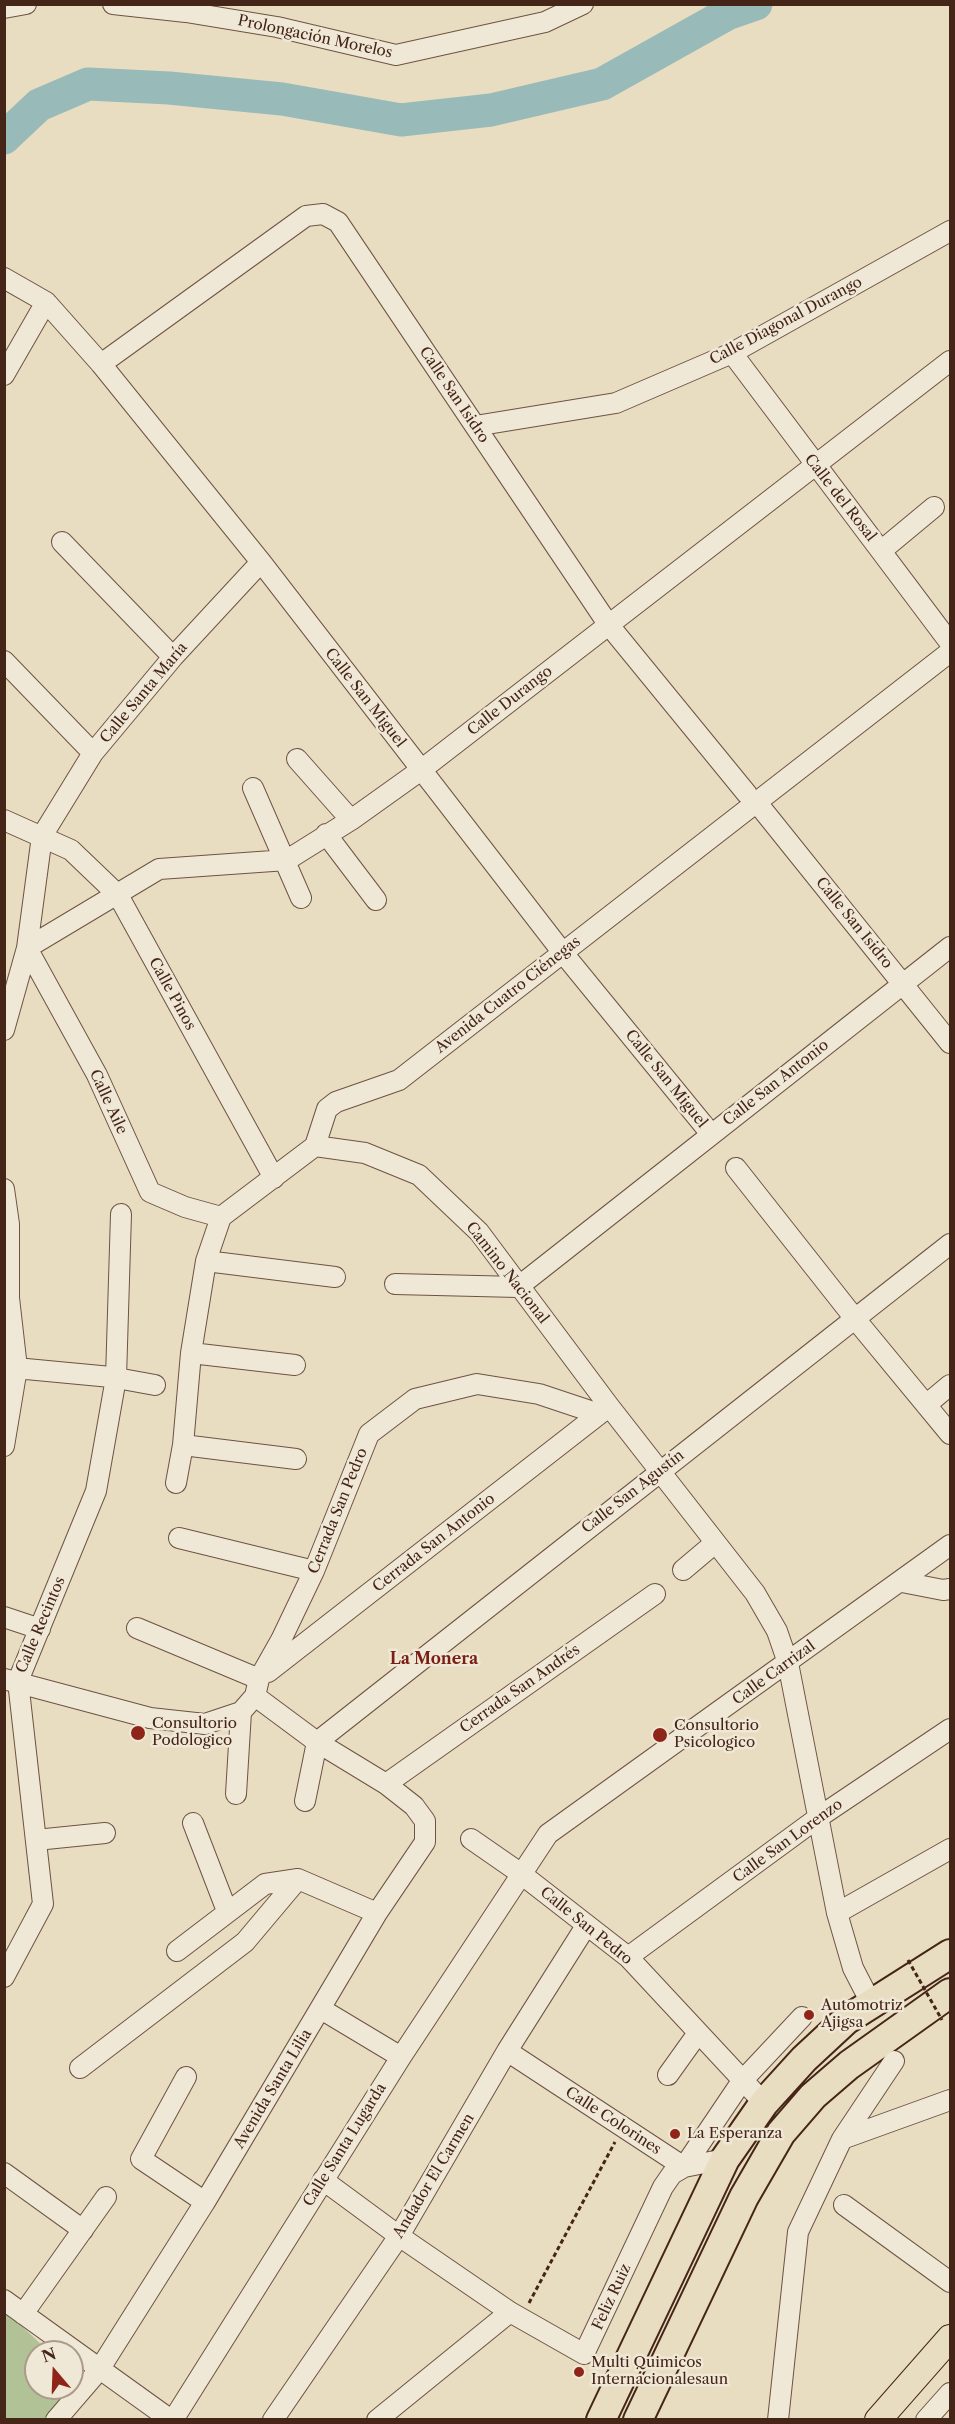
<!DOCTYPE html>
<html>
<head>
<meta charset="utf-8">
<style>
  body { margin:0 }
  #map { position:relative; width:955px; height:2424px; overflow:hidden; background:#e8dcc1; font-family:"Libre Caslon Text",serif }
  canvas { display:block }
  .frame { position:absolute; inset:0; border:6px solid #452517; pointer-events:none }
  .north { position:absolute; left:24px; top:2340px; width:60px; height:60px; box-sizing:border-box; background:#f0e8d7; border:2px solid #ac9a8a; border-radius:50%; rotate:341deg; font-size:16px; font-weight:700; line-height:24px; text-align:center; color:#452517 }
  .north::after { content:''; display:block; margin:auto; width:21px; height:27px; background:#8f2418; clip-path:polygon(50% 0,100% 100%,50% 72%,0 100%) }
</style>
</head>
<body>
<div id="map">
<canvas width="955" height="2424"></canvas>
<div class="frame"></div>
<div class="north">N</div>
</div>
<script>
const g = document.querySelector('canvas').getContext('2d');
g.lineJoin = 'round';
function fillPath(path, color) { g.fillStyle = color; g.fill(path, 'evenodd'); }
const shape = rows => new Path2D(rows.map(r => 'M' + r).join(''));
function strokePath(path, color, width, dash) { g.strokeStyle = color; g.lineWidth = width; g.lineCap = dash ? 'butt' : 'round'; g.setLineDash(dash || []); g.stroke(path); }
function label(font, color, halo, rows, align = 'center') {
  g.font = font + ' "Libre Caslon Text",serif'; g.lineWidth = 5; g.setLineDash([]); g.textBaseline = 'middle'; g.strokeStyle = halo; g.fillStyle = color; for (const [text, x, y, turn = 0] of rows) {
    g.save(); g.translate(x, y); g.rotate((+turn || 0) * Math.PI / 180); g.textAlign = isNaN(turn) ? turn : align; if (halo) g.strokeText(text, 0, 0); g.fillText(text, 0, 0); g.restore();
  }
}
fillPath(shape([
  [4,2309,49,2352,36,2352,36,2388,72,2388,72,2374,82,2383,47,2419,5,2419]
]), '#b1c297');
strokePath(shape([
  [4,138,39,105,88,84,169,88,282,99,401,120,491,110,602,84,727,14,756,4]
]), '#98bab8', 33);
const minor = shape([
  [113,4,186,12,277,27,396,55,545,22,583,4],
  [4,8,26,4],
  [4,278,46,302,101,364,261,562,563,953,711,1134],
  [732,353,950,643],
  [101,364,306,216,323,214,338,222,608,624,747,794],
  [4,375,46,302],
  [475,426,616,403,732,353,950,231],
  [62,542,173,657],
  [881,551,934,507],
  [4,661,93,753],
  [297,759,351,820],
  [253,788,301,898],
  [758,804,950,1043],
  [4,820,71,850,118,895,274,1178],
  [326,834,376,900],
  [27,948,159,869,287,860,351,820,421,770,950,361],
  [27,948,97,1075,150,1192,185,1207,221,1217],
  [4,1030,27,948,42,836,93,753,173,657,261,562],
  [315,1146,327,1109,336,1102,399,1080,950,652],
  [736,1168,856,1320,950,1434],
  [4,1189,9,1224,9,1298,17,1368,4,1446],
  [206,1261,335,1277],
  [395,1284,518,1287,950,947],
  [191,1353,295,1365],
  [5,1367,111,1377,155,1385],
  [926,1405,950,1385],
  [183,1445,296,1459],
  [176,1483,183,1445,191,1353,206,1261,221,1217,315,1146,365,1153,419,1175,479,1232,609,1406,755,1593,777,1631,788,1663,837,1913,853,1968,871,2003],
  [179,1538,314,1571],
  [683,1570,715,1543],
  [902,1582,943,1590,950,1589],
  [4,1617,40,1629],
  [137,1628,259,1679],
  [268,1672,607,1408],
  [4,1679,150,1718,205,1724,241,1712,255,1696,259,1679,281,1640,314,1571,369,1434,415,1399,477,1384,539,1394,599,1414],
  [317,1742,950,1244],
  [386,1784,655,1594],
  [236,1794,241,1712],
  [305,1801,317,1742],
  [193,1823,227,1911],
  [471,1839,520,1873,628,1957,764,2103],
  [36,1840,105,1833],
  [298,1879,377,1913],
  [837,1913,950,1849],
  [177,1951,265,1884,298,1879],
  [628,1957,819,1817,950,1729],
  [4,1977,43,1904,18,1681,96,1491,116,1378,121,1214],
  [321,2009,401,2057],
  [507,2051,684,2167,725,2159],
  [80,2068,245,1942,298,1879],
  [668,2075,698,2033],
  [186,2077,141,2159,205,2202],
  [842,2139,894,2061],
  [4,2173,83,2230],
  [323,2180,399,2236,510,2312,584,2354,663,2187,672,2174,684,2167,742,2081,802,2017],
  [844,2205,950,2282],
  [4,2300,171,2420],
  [23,2314,106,2197],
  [56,2420,99,2370,205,2202,377,1913,425,1842,425,1821,414,1806,386,1784,317,1742,255,1696],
  [173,2420,401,2057,548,1834,950,1545],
  [273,2420,399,2236,507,2051,586,1926],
  [377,2420,510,2312],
  [778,2420,798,2232,842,2139,950,2100],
  [926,2420,950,2393]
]);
const major = shape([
  [878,2420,950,2338]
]);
const highway = shape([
  [601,2420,725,2159,764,2103,804,2059,846,2020,950,1954],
  [638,2420,744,2197,781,2133,813,2096,849,2065,950,1993]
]);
strokePath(minor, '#6e5342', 22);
strokePath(major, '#452517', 28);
strokePath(highway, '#452517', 32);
strokePath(shape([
  [529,2303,615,2142]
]), '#452517', 3, [4.5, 3]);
strokePath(minor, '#f0e8d7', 20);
strokePath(major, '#e8dcc1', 26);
strokePath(highway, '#e8dcc1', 28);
strokePath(shape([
  [908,1960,942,2020]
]), '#452517', 3, [4.5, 3]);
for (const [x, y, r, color] of [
  [138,1733,8,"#8f2418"],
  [660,1735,8,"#8f2418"],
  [809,2015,6,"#8f2418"],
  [675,2134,6,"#8f2418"],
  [579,2372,6,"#8f2418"]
]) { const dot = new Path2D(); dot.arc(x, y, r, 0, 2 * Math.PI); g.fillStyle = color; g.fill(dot); strokePath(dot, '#f0e8d7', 2); }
label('15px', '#452517', '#f0e8d7', [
  ["Prolongación Morelos",315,37,12],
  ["Calle Diagonal Durango",786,321,-28],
  ["Calle San Isidro",454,395,56],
  ["Calle del Rosal",840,498,52],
  ["Calle Santa María",144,693,-50],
  ["Calle San Miguel",365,698,52],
  ["Calle Durango",510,701,-38],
  ["Calle San Isidro",854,923,51],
  ["Calle Pinos",172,994,61],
  ["Avenida Cuatro Ciénegas",508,995,-38],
  ["Calle San Miguel",666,1079,51],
  ["Calle San Antonio",776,1083,-38],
  ["Calle Aile",108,1102,65],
  ["Camino Nacional",507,1273,52],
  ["Calle San Agustín",633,1492,-38],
  ["Cerrada San Pedro",338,1511,-68],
  ["Cerrada San Antonio",434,1543,-38],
  ["Calle Recintos",41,1625,-67],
  ["Calle Carrizal",774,1673,-36],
  ["Cerrada San Andrés",520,1689,-35],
  ["Calle San Lorenzo",788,1841,-36],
  ["Calle San Pedro",586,1926,39],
  ["Avenida Santa Lilia",273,2089,-59],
  ["Calle Colorines",613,2121,33],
  ["Calle Santa Lugarda",345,2145,-58],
  ["Andador El Carmen",434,2176,-59],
  ["Feliz Ruiz",612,2297,-65]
]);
label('15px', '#452517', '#f0e8d7', [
  ["Consultorio",152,1724],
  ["Podologico",152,1741],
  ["Consultorio",674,1726],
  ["Psicologico",674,1743],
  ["Automotriz",821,2006],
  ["Ajigsa",821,2023],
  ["La Esperanza",687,2134],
  ["Multi Quimicos",591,2363],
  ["Internacionalesaun",591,2380]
], 'left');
label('bold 16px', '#7a1f14', '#f0e8d7', [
  ["La Monera",434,1659]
]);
</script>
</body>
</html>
